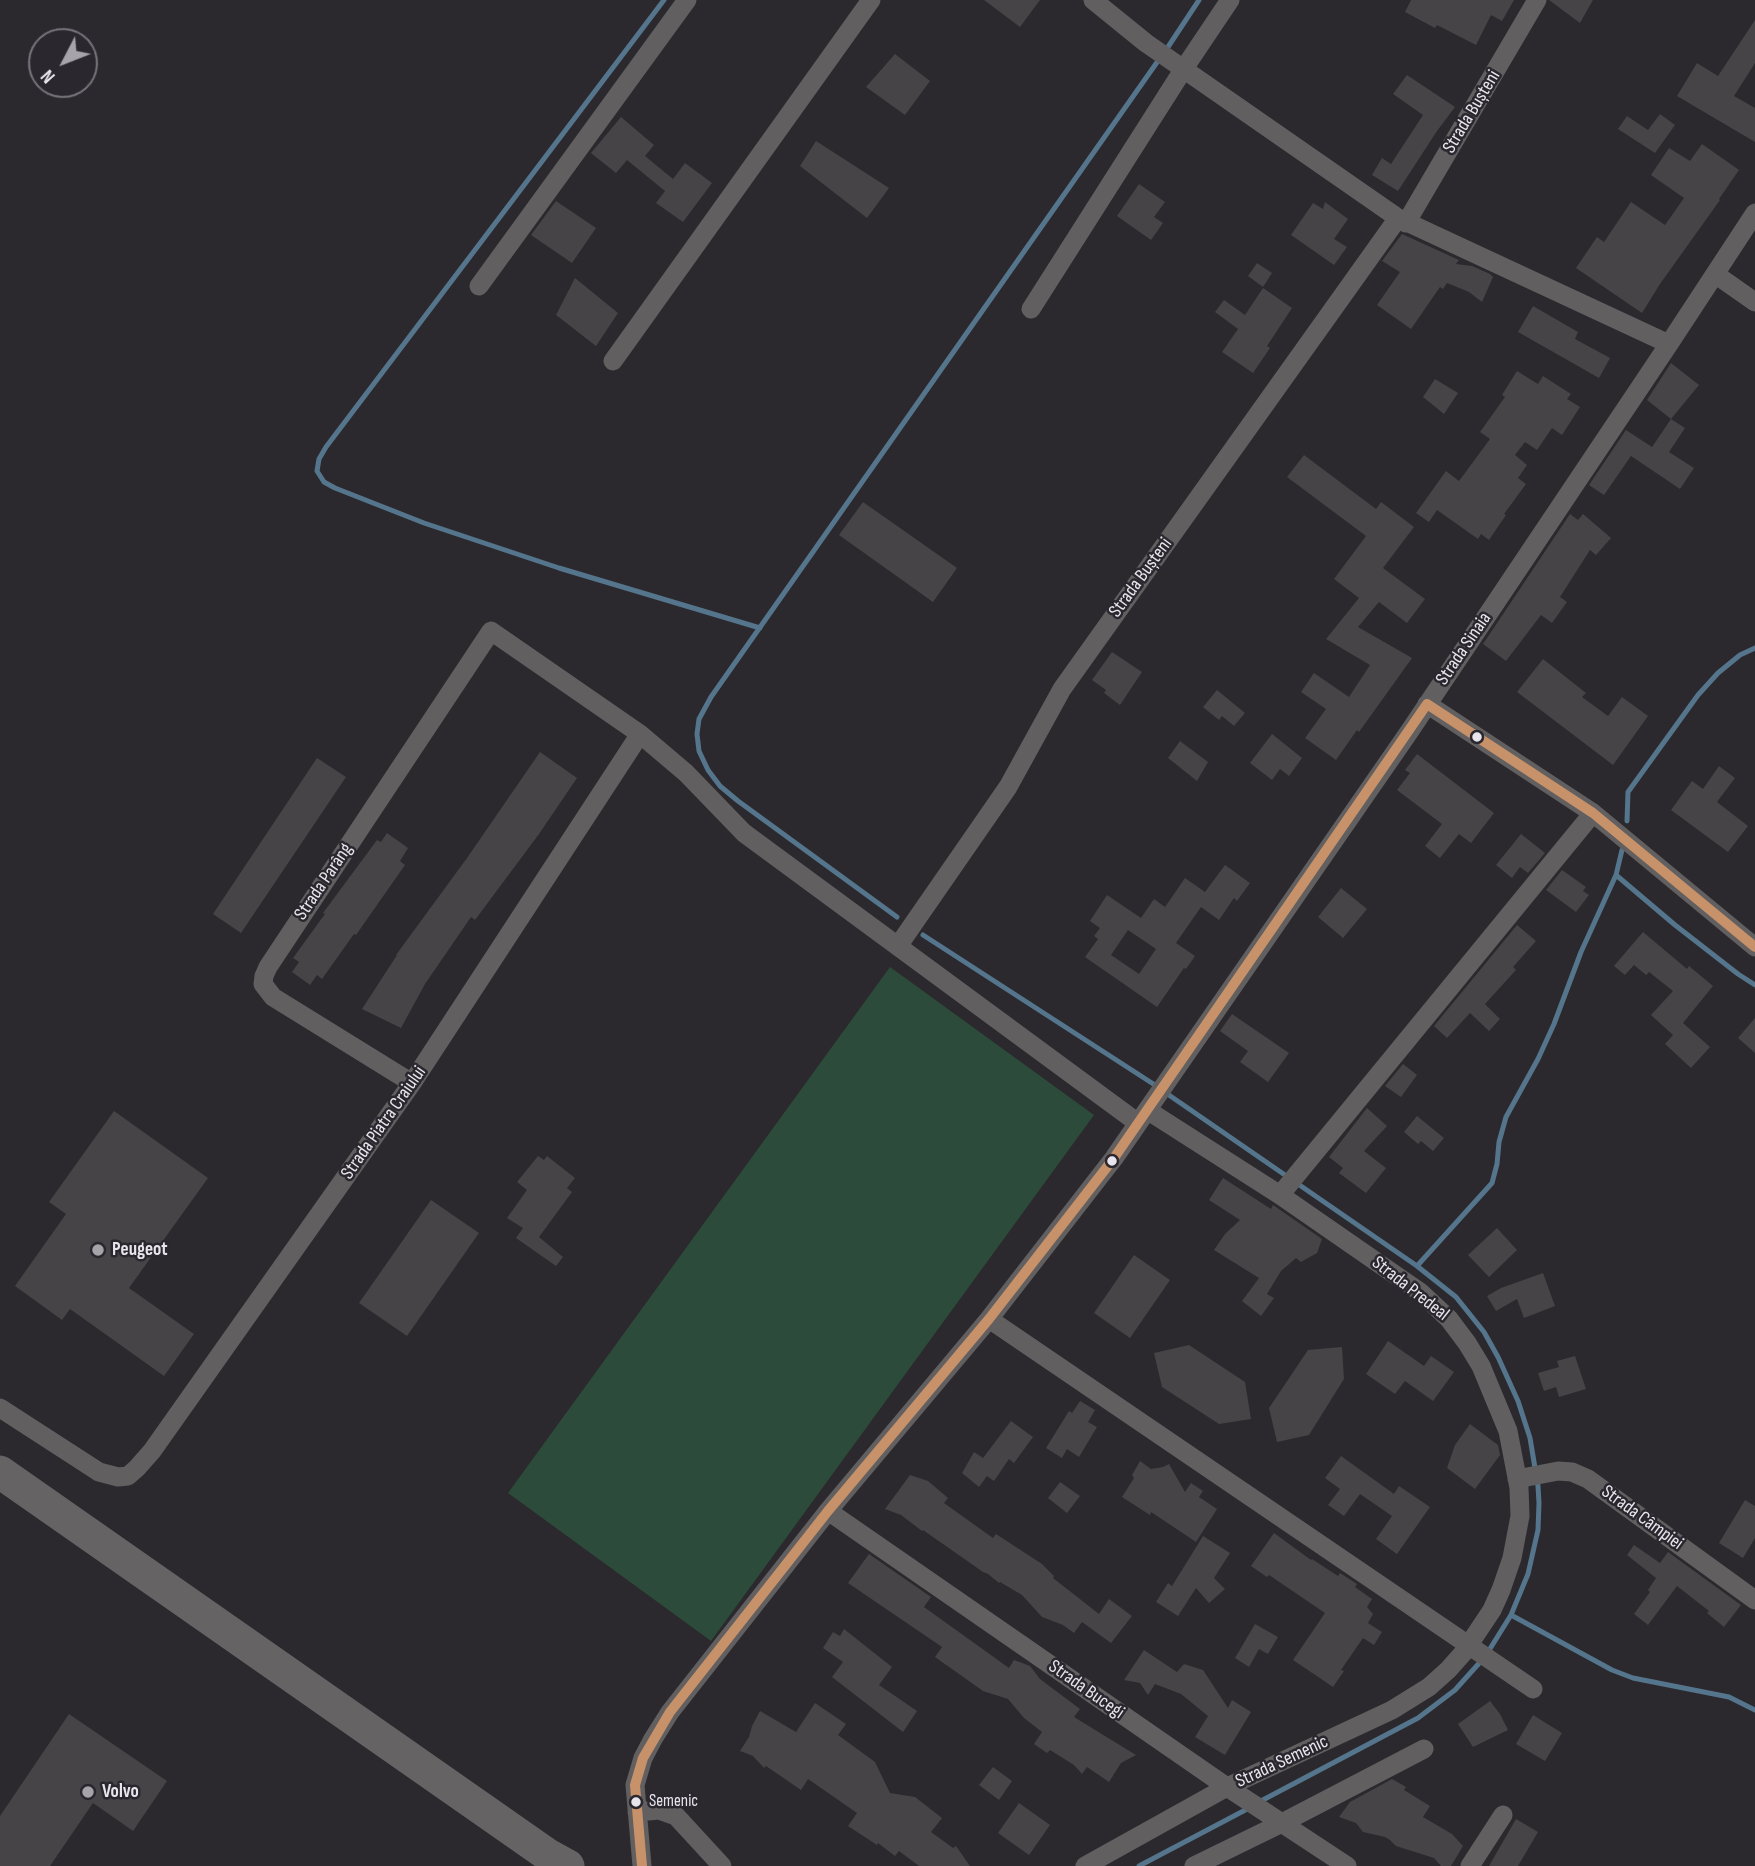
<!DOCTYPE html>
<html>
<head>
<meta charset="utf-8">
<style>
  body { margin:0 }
  #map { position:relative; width:1755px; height:1866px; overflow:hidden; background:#2b292d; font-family:"Sofia Sans Condensed",sans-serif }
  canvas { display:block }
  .north { position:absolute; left:28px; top:28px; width:70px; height:70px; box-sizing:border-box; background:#2a272f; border:2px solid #76737b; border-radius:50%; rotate:228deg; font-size:19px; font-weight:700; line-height:28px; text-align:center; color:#e8e6ec }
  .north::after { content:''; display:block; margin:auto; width:24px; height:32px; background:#a6a4a9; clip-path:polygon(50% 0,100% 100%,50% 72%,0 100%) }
</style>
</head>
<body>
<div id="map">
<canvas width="1755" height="1866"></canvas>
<div class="north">N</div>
</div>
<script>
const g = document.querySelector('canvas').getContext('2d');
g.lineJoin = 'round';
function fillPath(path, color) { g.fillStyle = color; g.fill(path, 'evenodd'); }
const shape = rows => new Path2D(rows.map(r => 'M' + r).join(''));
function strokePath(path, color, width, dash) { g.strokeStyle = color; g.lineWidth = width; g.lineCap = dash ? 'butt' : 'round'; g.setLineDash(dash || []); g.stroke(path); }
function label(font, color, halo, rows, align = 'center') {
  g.font = font + ' "Sofia Sans Condensed",sans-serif'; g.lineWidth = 5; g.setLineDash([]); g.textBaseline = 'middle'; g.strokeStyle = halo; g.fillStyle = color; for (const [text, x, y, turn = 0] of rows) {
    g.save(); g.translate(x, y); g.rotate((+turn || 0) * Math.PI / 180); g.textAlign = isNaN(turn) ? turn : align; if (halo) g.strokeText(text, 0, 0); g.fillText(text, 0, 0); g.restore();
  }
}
fillPath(shape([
  [890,967,1094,1115,711,1641,508,1493]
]), '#2c4b3a');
strokePath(shape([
  [664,0,326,447,319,459,317,471,324,482,335,488,424,523,559,568,760,628],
  [1166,50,1199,0],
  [1627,821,1628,792,1698,695,1718,673,1740,655,1755,648],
  [1622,850,1616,875,1581,952,1554,1024,1538,1059,1506,1117,1499,1142,1497,1164,1492,1183,1417,1266,1456,1297,1484,1332,1498,1357,1518,1401,1530,1438,1538,1486,1539,1503,1538,1530,1528,1574,1511,1615,1612,1670,1633,1678,1729,1697,1755,1710],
  [1616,875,1675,925,1738,974,1755,985],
  [897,917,738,801,720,786,708,770,699,751,697,734,699,719,711,697,1160,58],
  [923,935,1158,1087],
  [1166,1093,1417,1266],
  [1488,1652,1511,1615],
  [1259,1802,1418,1718,1455,1690,1482,1660],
  [1139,1866,1251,1807]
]), '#54758c', 5);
fillPath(shape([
  [984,0,1040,0,1020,27],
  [1411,0,1514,0,1502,21,1491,15,1476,45,1437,25,1435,28,1405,12],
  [1549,0,1593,0,1580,23],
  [1755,20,1755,63,1734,96,1755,108,1755,142,1677,96,1697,63,1718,76],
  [895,54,930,81,905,115,866,87],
  [1407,75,1455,107,1437,131,1398,191,1372,175,1382,158,1391,164,1423,115,1393,94],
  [1660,114,1675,125,1655,153,1618,129,1627,116,1648,130],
  [621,117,654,145,645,156,673,179,685,163,712,183,683,222,656,203,665,191,627,160,616,173,591,153],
  [816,141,889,188,867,218,800,166],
  [1702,144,1739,170,1719,199,1720,200,1660,284,1642,313,1576,268,1597,237,1604,242,1631,202,1665,225,1684,198,1651,175,1669,148,1690,161],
  [1139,184,1165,202,1154,217,1163,223,1151,240,1117,216],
  [556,201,596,228,572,263,531,235],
  [1325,202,1348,219,1334,239,1347,247,1334,265,1291,235,1313,203,1323,209],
  [1402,234,1459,260,1456,264,1472,266,1490,274,1493,277,1482,302,1469,292,1447,283,1443,289,1440,287,1411,329,1377,305,1400,272,1382,261],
  [1257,263,1272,273,1263,287,1248,276],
  [575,278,618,313,596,346,556,315],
  [1263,288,1292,308,1267,346,1270,348,1253,373,1222,352,1238,329,1215,312,1224,300,1245,315],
  [1533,306,1578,332,1575,339,1610,358,1599,378,1518,332],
  [1671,363,1699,385,1671,419,1647,400],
  [1517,371,1538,384,1543,376,1571,394,1567,399,1580,407,1562,435,1552,428,1537,450,1525,442,1515,455,1527,465,1518,478,1526,484,1504,514,1506,515,1489,540,1481,534,1478,539,1437,510,1429,522,1416,513,1446,471,1459,481,1490,439,1480,432,1505,397,1502,395],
  [1435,379,1458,393,1444,414,1423,397],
  [1671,419,1685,428,1669,452,1694,468,1680,489,1631,456,1604,495,1589,485,1626,430,1652,447],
  [1304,455,1376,509,1381,502,1414,527,1383,568,1425,599,1407,623,1379,602,1358,627,1412,658,1359,732,1357,730,1336,760,1305,738,1326,709,1301,692,1314,673,1349,697,1370,665,1326,639,1359,598,1334,579,1366,536,1287,477],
  [863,502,957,568,933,602,839,535],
  [1570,514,1578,520,1583,514,1611,538,1596,555,1590,550,1560,597,1567,602,1552,623,1541,615,1506,661,1483,644],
  [1112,652,1142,672,1120,705,1104,693,1106,690,1092,680],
  [1543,659,1586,693,1582,697,1608,716,1622,697,1648,716,1613,765,1517,692],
  [1217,690,1245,713,1234,726,1222,716,1219,720,1203,707],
  [1272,734,1302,758,1289,776,1280,769,1272,780,1250,763],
  [1180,741,1208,762,1197,781,1168,758],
  [540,752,577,778,539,834,475,920,471,917,425,984,401,1028,362,1009,397,955,396,955,467,858],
  [1417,754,1494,813,1471,843,1459,834,1440,858,1425,846,1442,824,1397,790,1410,773,1405,770],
  [317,758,346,777,241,933,213,914],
  [1719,766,1735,778,1717,802,1748,826,1728,852,1671,810,1692,781,1703,789],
  [387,833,408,848,400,861,405,865,356,935,354,934,322,979,317,975,310,985,292,972,299,962,293,958,325,914,323,913,377,840,381,842],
  [1521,834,1545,853,1528,873,1520,867,1512,878,1496,865],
  [1225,865,1250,883,1237,901,1234,898,1219,920,1201,907,1176,943,1195,956,1186,969,1184,968,1157,1007,1085,957,1098,939,1094,936,1100,928,1090,921,1107,895,1141,918,1154,899,1165,907,1185,878,1205,892],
  [1128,930,1156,949,1139,974,1111,955],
  [1562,870,1586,887,1583,891,1589,895,1576,912,1546,890],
  [1341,888,1367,909,1343,938,1318,917],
  [1517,925,1536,941,1513,967,1516,970,1485,1004,1500,1019,1489,1031,1470,1013,1447,1038,1434,1026],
  [1643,932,1687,969,1689,966,1713,986,1683,1023,1710,1047,1691,1068,1665,1044,1673,1035,1651,1015,1673,991,1649,972,1646,975,1634,965,1625,975,1614,966],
  [1232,1014,1289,1053,1268,1082,1240,1062,1248,1051,1220,1031],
  [1755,1018,1755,1053,1738,1038],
  [1403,1064,1417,1075,1401,1097,1385,1086],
  [1367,1108,1387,1126,1364,1151,1386,1168,1366,1193,1339,1173,1343,1168,1329,1157],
  [114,1111,208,1178,129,1288,194,1334,164,1376,70,1309,62,1320,15,1286,66,1214,49,1202],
  [1417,1116,1444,1138,1433,1151,1421,1141,1418,1144,1404,1132],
  [538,1156,544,1160,547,1156,575,1178,567,1188,572,1192,539,1237,563,1257,556,1266,516,1238,523,1228,507,1218,527,1190,517,1182],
  [1223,1178,1271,1209,1273,1205,1322,1239,1317,1253,1301,1262,1296,1258,1281,1271,1267,1294,1274,1298,1261,1316,1242,1301,1259,1278,1214,1250,1225,1234,1240,1220,1209,1200],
  [431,1200,479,1233,407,1336,359,1303],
  [1497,1228,1517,1250,1489,1277,1468,1255],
  [1134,1255,1170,1280,1130,1338,1094,1313],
  [1543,1273,1555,1306,1524,1318,1517,1299,1496,1311,1487,1296,1501,1288],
  [1388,1341,1424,1366,1431,1356,1454,1372,1433,1401,1405,1381,1395,1394,1366,1374],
  [1189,1345,1245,1382,1251,1419,1219,1424,1162,1387,1154,1353],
  [1342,1347,1344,1379,1309,1435,1277,1442,1269,1408,1308,1350],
  [1575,1356,1586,1389,1559,1397,1556,1387,1544,1391,1538,1373,1559,1367,1557,1361],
  [1080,1401,1095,1410,1088,1422,1097,1427,1079,1457,1067,1449,1062,1458,1046,1448,1069,1411,1072,1413],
  [1011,1421,1033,1437,1014,1463,1009,1459,994,1481,987,1476,979,1487,962,1473,974,1452,983,1458],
  [1470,1424,1498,1445,1500,1455,1475,1489,1447,1468,1455,1445],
  [1341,1456,1394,1494,1399,1486,1430,1507,1397,1554,1376,1539,1392,1516,1360,1494,1344,1516,1328,1505,1340,1489,1325,1478],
  [1140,1461,1151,1469,1163,1467,1169,1464,1185,1492,1191,1483,1203,1491,1199,1497,1217,1509,1196,1542,1151,1512,1150,1515,1122,1497,1134,1478,1132,1475],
  [910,1475,928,1481,948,1498,944,1503,993,1538,996,1534,1042,1564,1054,1576,1053,1578,1099,1614,1109,1599,1132,1616,1111,1643,1082,1622,1074,1633,1063,1625,1042,1617,1022,1595,1000,1582,999,1583,988,1574,983,1572,923,1530,922,1531,901,1515,885,1509],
  [1060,1482,1080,1496,1067,1513,1048,1498],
  [1745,1500,1755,1506,1755,1538,1743,1558,1719,1543],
  [1274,1533,1311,1560,1312,1559,1338,1576,1340,1573,1357,1584,1355,1587,1372,1599,1367,1607,1373,1614,1368,1623,1382,1632,1374,1645,1363,1638,1341,1670,1344,1671,1333,1687,1293,1660,1325,1613,1269,1575,1267,1577,1251,1566],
  [1203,1536,1230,1553,1214,1578,1225,1589,1209,1603,1196,1588,1178,1616,1156,1602,1168,1583,1172,1586],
  [1634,1545,1660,1563,1668,1552,1741,1605,1724,1627,1707,1613,1709,1611,1677,1586,1648,1625,1634,1614,1650,1592,1648,1590,1656,1578,1627,1555],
  [869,1554,931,1597,924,1607,1009,1668,1014,1660,1030,1666,1040,1679,1080,1709,1074,1717,1136,1755,1121,1763,1109,1782,1087,1767,1082,1774,1074,1765,1050,1750,1047,1753,1034,1744,1042,1732,1024,1718,1008,1699,983,1691,935,1657,942,1647,848,1583],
  [1255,1624,1278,1637,1268,1654,1259,1649,1249,1667,1235,1658],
  [844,1629,892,1667,879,1685,917,1711,903,1732,832,1677,843,1662,823,1648,833,1632,840,1636],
  [1144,1650,1177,1672,1184,1664,1203,1670,1228,1708,1232,1700,1251,1712,1225,1755,1195,1737,1208,1716,1181,1694,1155,1684,1148,1695,1140,1683,1124,1680],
  [1490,1701,1500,1714,1508,1730,1473,1747,1458,1724],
  [815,1703,846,1724,838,1735,875,1762,890,1793,915,1797,942,1818,931,1832,953,1848,956,1846,970,1866,919,1866,899,1851,895,1856,878,1843,877,1845,848,1826,857,1813,808,1779,801,1790,766,1766,764,1768,753,1756,740,1751,749,1737,752,1726,760,1711,796,1732],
  [69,1714,167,1781,133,1831,93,1803,50,1866,0,1866,0,1816],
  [1533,1715,1562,1733,1545,1761,1516,1744],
  [993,1767,1012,1781,999,1800,979,1785],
  [1392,1779,1406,1787,1404,1790,1430,1806,1423,1817,1452,1834,1463,1846,1451,1866,1441,1866,1434,1858,1396,1846,1390,1840,1385,1837,1363,1832,1356,1823,1339,1817,1350,1802],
  [1019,1803,1050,1825,1029,1855,998,1833],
  [1516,1819,1538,1832,1518,1866,1489,1866]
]), '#464446');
strokePath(shape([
  [1093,0,1146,43,1398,218,1669,344],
  [1406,223,1537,0],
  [1715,274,1755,302],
  [479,286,687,0],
  [1031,309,1183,70,1230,0],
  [613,361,871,0],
  [1427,704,1593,813,1755,947],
  [898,946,1008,787,1062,689,1398,218],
  [412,1083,273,997,263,984,264,976,268,967,491,631,640,734,686,773,744,833,1138,1123],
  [1280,1195,1593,813],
  [989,1319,1533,1689],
  [0,1408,99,1472,118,1477,128,1476,137,1468,152,1451,412,1083,640,734],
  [1517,1479,1558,1471,1572,1472,1588,1479,1755,1600],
  [828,1511,1227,1787,1347,1866],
  [637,1812,659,1810,676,1816,722,1866],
  [642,1866,635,1785,643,1758,653,1739,670,1712,828,1511,989,1319,1114,1158,1409,732,1669,344,1755,213],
  [1085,1866,1227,1787,1392,1710,1429,1687,1448,1670,1464,1652,1492,1610,1501,1590,1512,1558,1520,1516,1519,1488,1508,1431,1481,1366,1467,1343,1449,1319,1420,1292,1280,1195,1147,1110],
  [1194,1866,1282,1823,1424,1749],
  [1470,1866,1503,1815]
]), '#615f5f', 19);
strokePath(shape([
  [0,1472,548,1855,568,1866]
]), '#656364', 33);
strokePath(shape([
  [642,1866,635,1785,643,1758,670,1712,828,1511,989,1319,1114,1158,1427,704,1593,813,1755,947]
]), '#c7916a', 10);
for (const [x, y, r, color] of [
  [1477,737,6,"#e8e6ec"],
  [1112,1161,6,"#e8e6ec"],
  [98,1250,7,"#a6a4a9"],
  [88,1792,7,"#a6a4a9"],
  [636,1802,6,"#e8e6ec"]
]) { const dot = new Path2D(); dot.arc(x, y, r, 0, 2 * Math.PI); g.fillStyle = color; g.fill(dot); strokePath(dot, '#2a272f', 2.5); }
label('17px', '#e8e6ec', '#2a272f', [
  ["Semenic",649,1802]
], 'left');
label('19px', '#e8e6ec', '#2a272f', [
  ["Strada Bușteni",1472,112,-59],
  ["Strada Bușteni",1141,578,-54],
  ["Strada Sinaia",1464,649,-56],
  ["Strada Parâng",324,882,-56],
  ["Strada Piatra Craiului",384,1123,-55],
  ["Strada Predeal",1410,1289,38],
  ["Strada Câmpiei",1642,1518,36],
  ["Strada Bucegi",1086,1690,35],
  ["Strada Semenic",1282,1762,-25]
]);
label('bold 19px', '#e8e6ec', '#2a272f', [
  ["Peugeot",112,1250],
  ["Volvo",102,1792]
], 'left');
</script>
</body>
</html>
